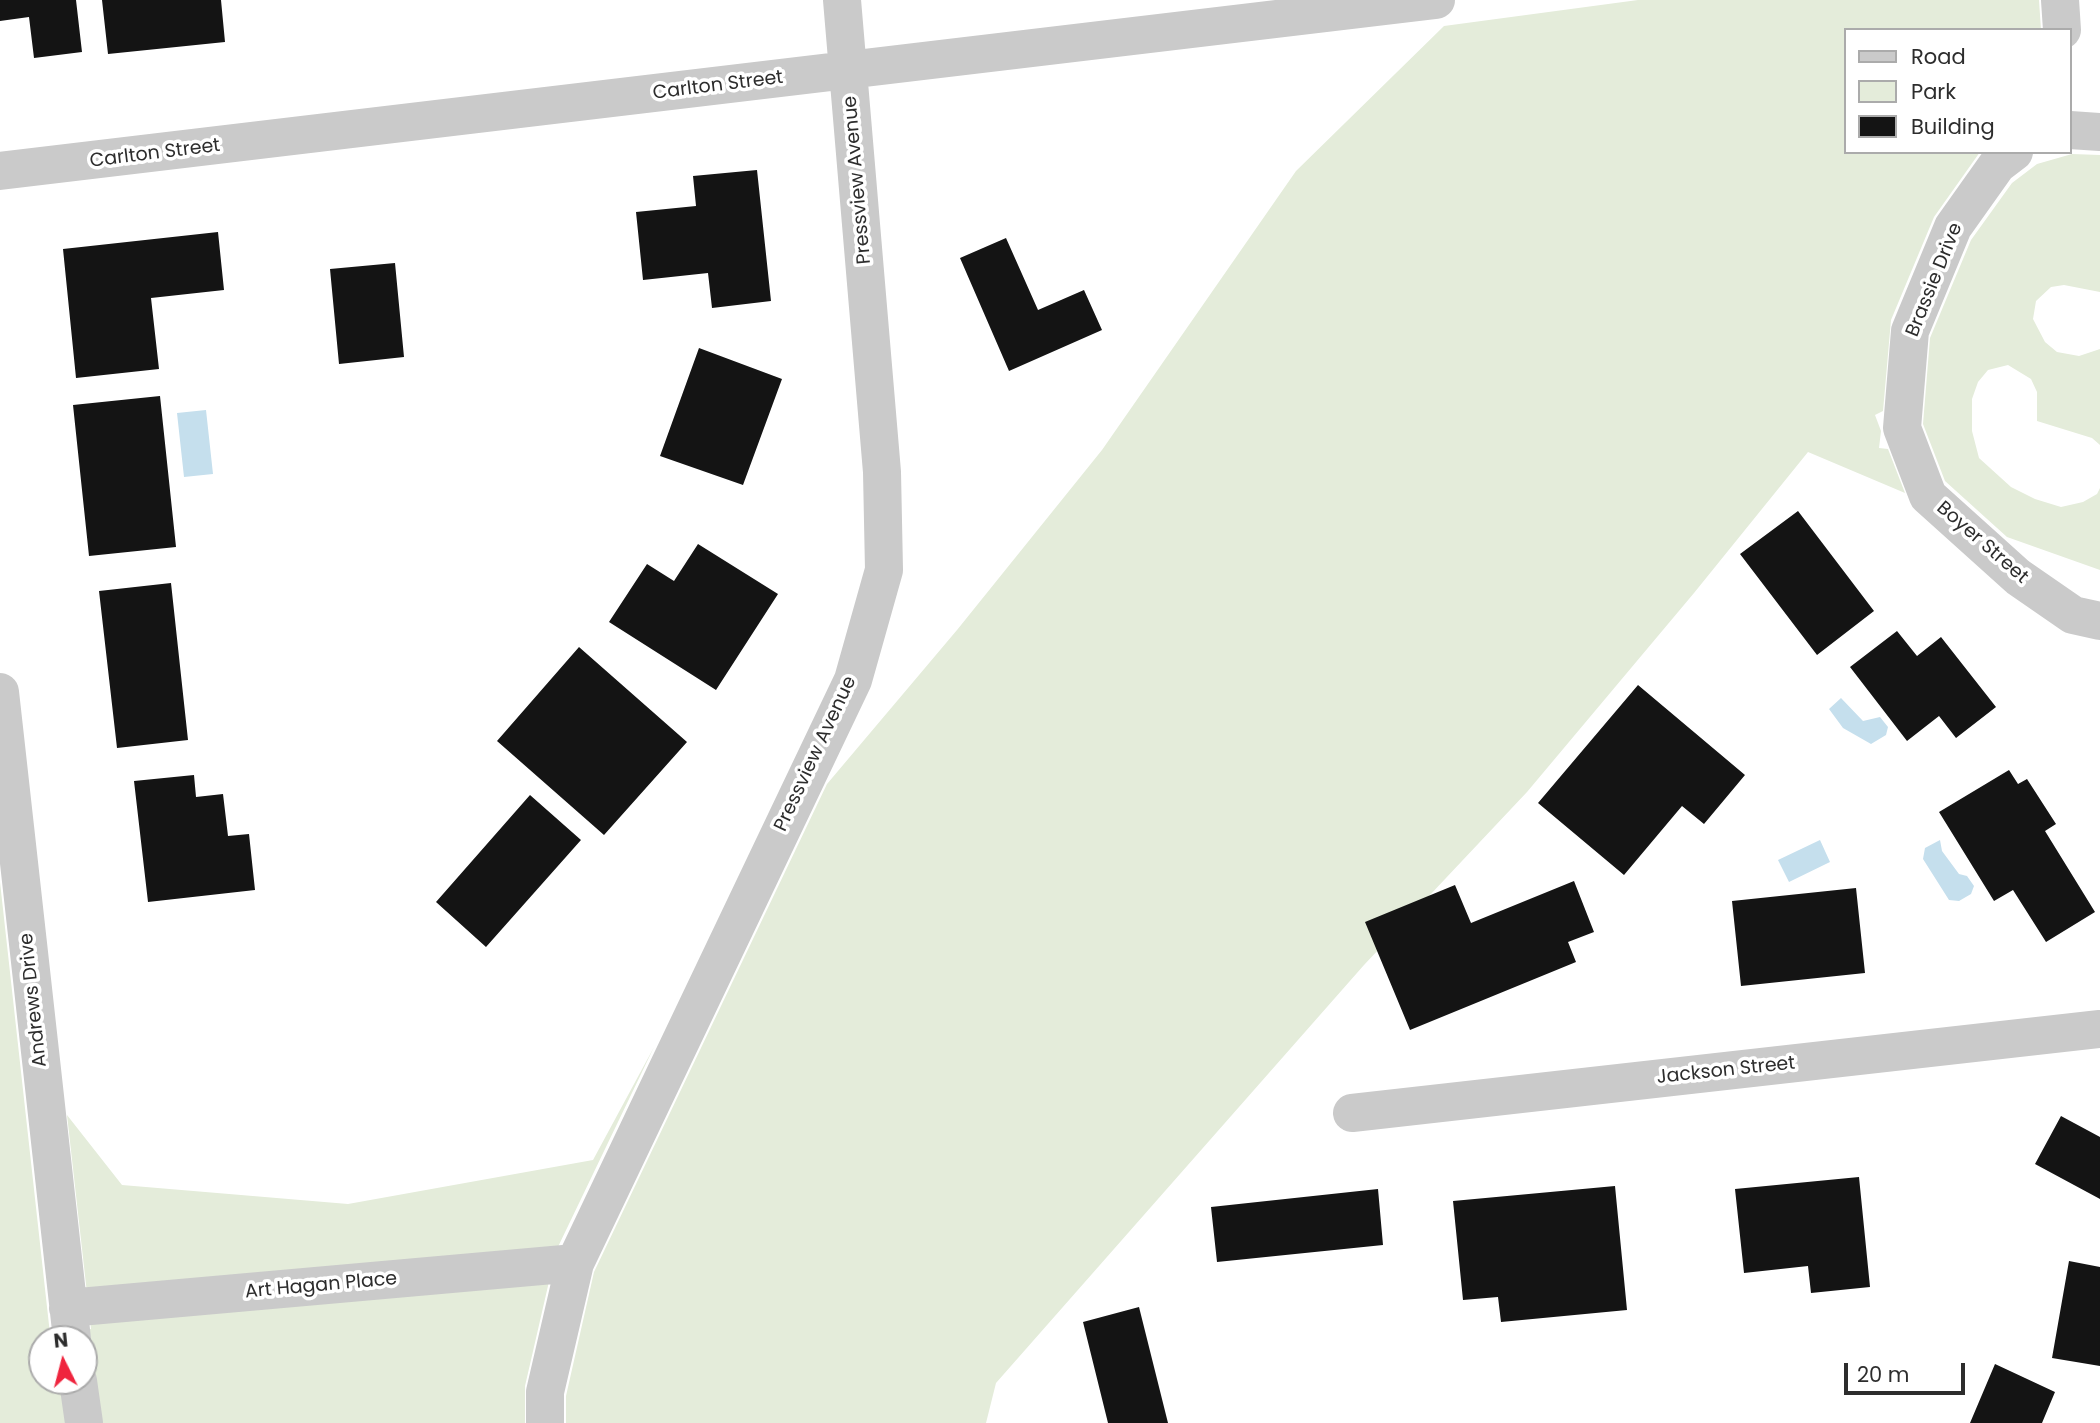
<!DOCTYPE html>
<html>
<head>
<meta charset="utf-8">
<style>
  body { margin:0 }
  #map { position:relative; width:2100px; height:1423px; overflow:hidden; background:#fff; font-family:Poppins,sans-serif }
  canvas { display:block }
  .legend { position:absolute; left:1844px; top:28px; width:228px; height:126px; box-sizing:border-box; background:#fff; border:2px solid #ababab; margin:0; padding:9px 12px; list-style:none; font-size:21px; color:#2d2d2d }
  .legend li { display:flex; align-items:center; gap:14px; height:35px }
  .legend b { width:35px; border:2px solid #ababab }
  .north { position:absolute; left:28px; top:1325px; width:70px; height:70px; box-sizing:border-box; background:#fff; border:2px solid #ababab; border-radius:50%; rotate:354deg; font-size:19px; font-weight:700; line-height:28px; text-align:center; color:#2d2d2d }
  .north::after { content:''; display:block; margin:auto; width:24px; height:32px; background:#ef253e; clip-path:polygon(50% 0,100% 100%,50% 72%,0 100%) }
  .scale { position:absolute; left:1844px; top:1363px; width:121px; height:32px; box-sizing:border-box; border:4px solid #2d2d2d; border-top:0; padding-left:9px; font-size:21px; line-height:24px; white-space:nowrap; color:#2d2d2d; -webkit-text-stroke:5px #fff; paint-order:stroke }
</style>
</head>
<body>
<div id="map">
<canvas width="2100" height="1423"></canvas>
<ul class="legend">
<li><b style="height:9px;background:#cacaca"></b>Road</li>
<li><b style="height:19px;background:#e4ecda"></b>Park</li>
<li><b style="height:19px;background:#141414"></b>Building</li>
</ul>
<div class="north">N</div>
<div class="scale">20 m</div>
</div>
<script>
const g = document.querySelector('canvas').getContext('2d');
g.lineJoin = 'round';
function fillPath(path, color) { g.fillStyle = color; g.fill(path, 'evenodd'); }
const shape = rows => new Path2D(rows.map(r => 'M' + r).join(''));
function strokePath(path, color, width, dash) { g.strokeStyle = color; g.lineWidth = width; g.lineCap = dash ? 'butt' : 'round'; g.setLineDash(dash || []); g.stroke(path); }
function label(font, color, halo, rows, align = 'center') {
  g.font = font + ' Poppins,sans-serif'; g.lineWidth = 7; g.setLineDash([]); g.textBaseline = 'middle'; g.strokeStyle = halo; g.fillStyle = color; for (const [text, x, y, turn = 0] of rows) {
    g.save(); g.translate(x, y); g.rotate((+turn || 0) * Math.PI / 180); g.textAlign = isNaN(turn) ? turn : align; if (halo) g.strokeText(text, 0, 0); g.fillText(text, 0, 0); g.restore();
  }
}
fillPath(shape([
  [1638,0,2039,0,2041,30,1846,30,1846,152,1980,152,1934,217,1891,320,1883,411,1875,415,1881,431,1879,448,1888,449,1905,493,1808,452,1694,593,1527,792,1364,965,996,1383,986,1423,566,1423,566,1396,594,1272,827,784,957,630,1102,450,1296,171,1444,26],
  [2072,154,2100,155,2100,292,2064,285,2051,287,2036,301,2033,319,2045,342,2057,352,2079,356,2100,349,2100,445,2092,438,2037,421,2037,392,2031,379,2008,365,1988,370,1978,382,1972,399,1972,431,1979,458,2011,487,2035,499,2061,507,2083,502,2097,494,2100,488,2100,570,2007,537,1945,481,1923,424,1930,338,1971,240,2012,183,2037,164],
  [0,882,50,1334,91,1329,67,1115,122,1185,348,1204,593,1160,654,1047,556,1251,525,1386,525,1423,0,1423],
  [42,1339,84,1339,84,1381,42,1381]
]), '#e4ecda');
fillPath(shape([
  [206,410,213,474,184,477,177,413],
  [1841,698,1863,721,1880,717,1888,727,1886,735,1871,744,1843,728,1829,709],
  [1820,840,1830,862,1789,882,1778,860],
  [1940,840,1942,851,1959,874,1967,876,1974,886,1971,894,1959,901,1949,900,1923,859,1925,848]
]), '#c5dfed');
fillPath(shape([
  [0,0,76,0,82,52,34,58,29,17,0,21],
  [102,0,221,0,225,42,108,54],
  [757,170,771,301,712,308,708,273,643,280,636,212,696,206,693,176],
  [218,232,224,290,151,298,159,369,76,378,63,249],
  [1006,238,1038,310,1084,290,1102,330,1009,371,960,258],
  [395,263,404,357,339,364,330,269],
  [699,348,782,379,743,485,660,456],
  [160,396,176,547,89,556,73,405],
  [1798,511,1874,611,1817,655,1740,554],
  [698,544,778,594,716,690,609,622,647,564,674,581],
  [171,583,188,740,117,748,99,591],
  [1897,631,1917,656,1941,637,1996,707,1956,738,1939,716,1907,741,1850,667],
  [579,647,687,742,604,835,497,741],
  [1638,685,1745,775,1704,824,1682,806,1624,875,1538,803],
  [2009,770,2018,784,2027,779,2056,824,2045,831,2095,912,2046,942,2013,890,1994,901,1939,812],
  [194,775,196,797,223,794,228,836,249,834,255,890,148,902,134,781],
  [530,795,581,840,486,947,436,902],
  [1574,881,1594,932,1568,942,1576,962,1410,1030,1365,922,1455,885,1471,923],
  [1856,888,1865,973,1741,986,1732,901],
  [2061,1116,2100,1137,2100,1199,2035,1164],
  [1859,1177,1870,1287,1811,1293,1808,1266,1744,1273,1735,1189],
  [1615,1186,1627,1310,1501,1322,1498,1297,1463,1300,1453,1201],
  [1378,1189,1383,1245,1217,1262,1211,1207],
  [2069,1261,2100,1267,2100,1366,2052,1358],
  [1139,1307,1168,1423,1108,1423,1083,1322],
  [1995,1364,2055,1392,2042,1423,1970,1423]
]), '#141414');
strokePath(shape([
  [2060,0,2062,30],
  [2070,130,2100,132],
  [2014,152,1997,165,1953,227,1910,331,1902,428,1928,496,2018,577,2073,615,2100,621],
  [0,171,1436,0],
  [0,692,72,1339],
  [1352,1113,2100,1029],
  [68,1308,575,1263],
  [78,1381,84,1423],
  [545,1423,545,1392,575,1263,853,680,884,570,882,472,842,0]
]), '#cacaca', 38);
label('19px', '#2d2d2d', '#fff', [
  ["Carlton Street",718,86,-7],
  ["Carlton Street",155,154,-7],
  ["Pressview Avenue",858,180,-95],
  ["Brassie Drive",1935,280,-68],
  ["Boyer Street",1982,543,41],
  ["Pressview Avenue",816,754,-65],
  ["Andrews Drive",34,1000,-96],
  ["Jackson Street",1726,1071,-6],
  ["Art Hagan Place",321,1286,-5]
]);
</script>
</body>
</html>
